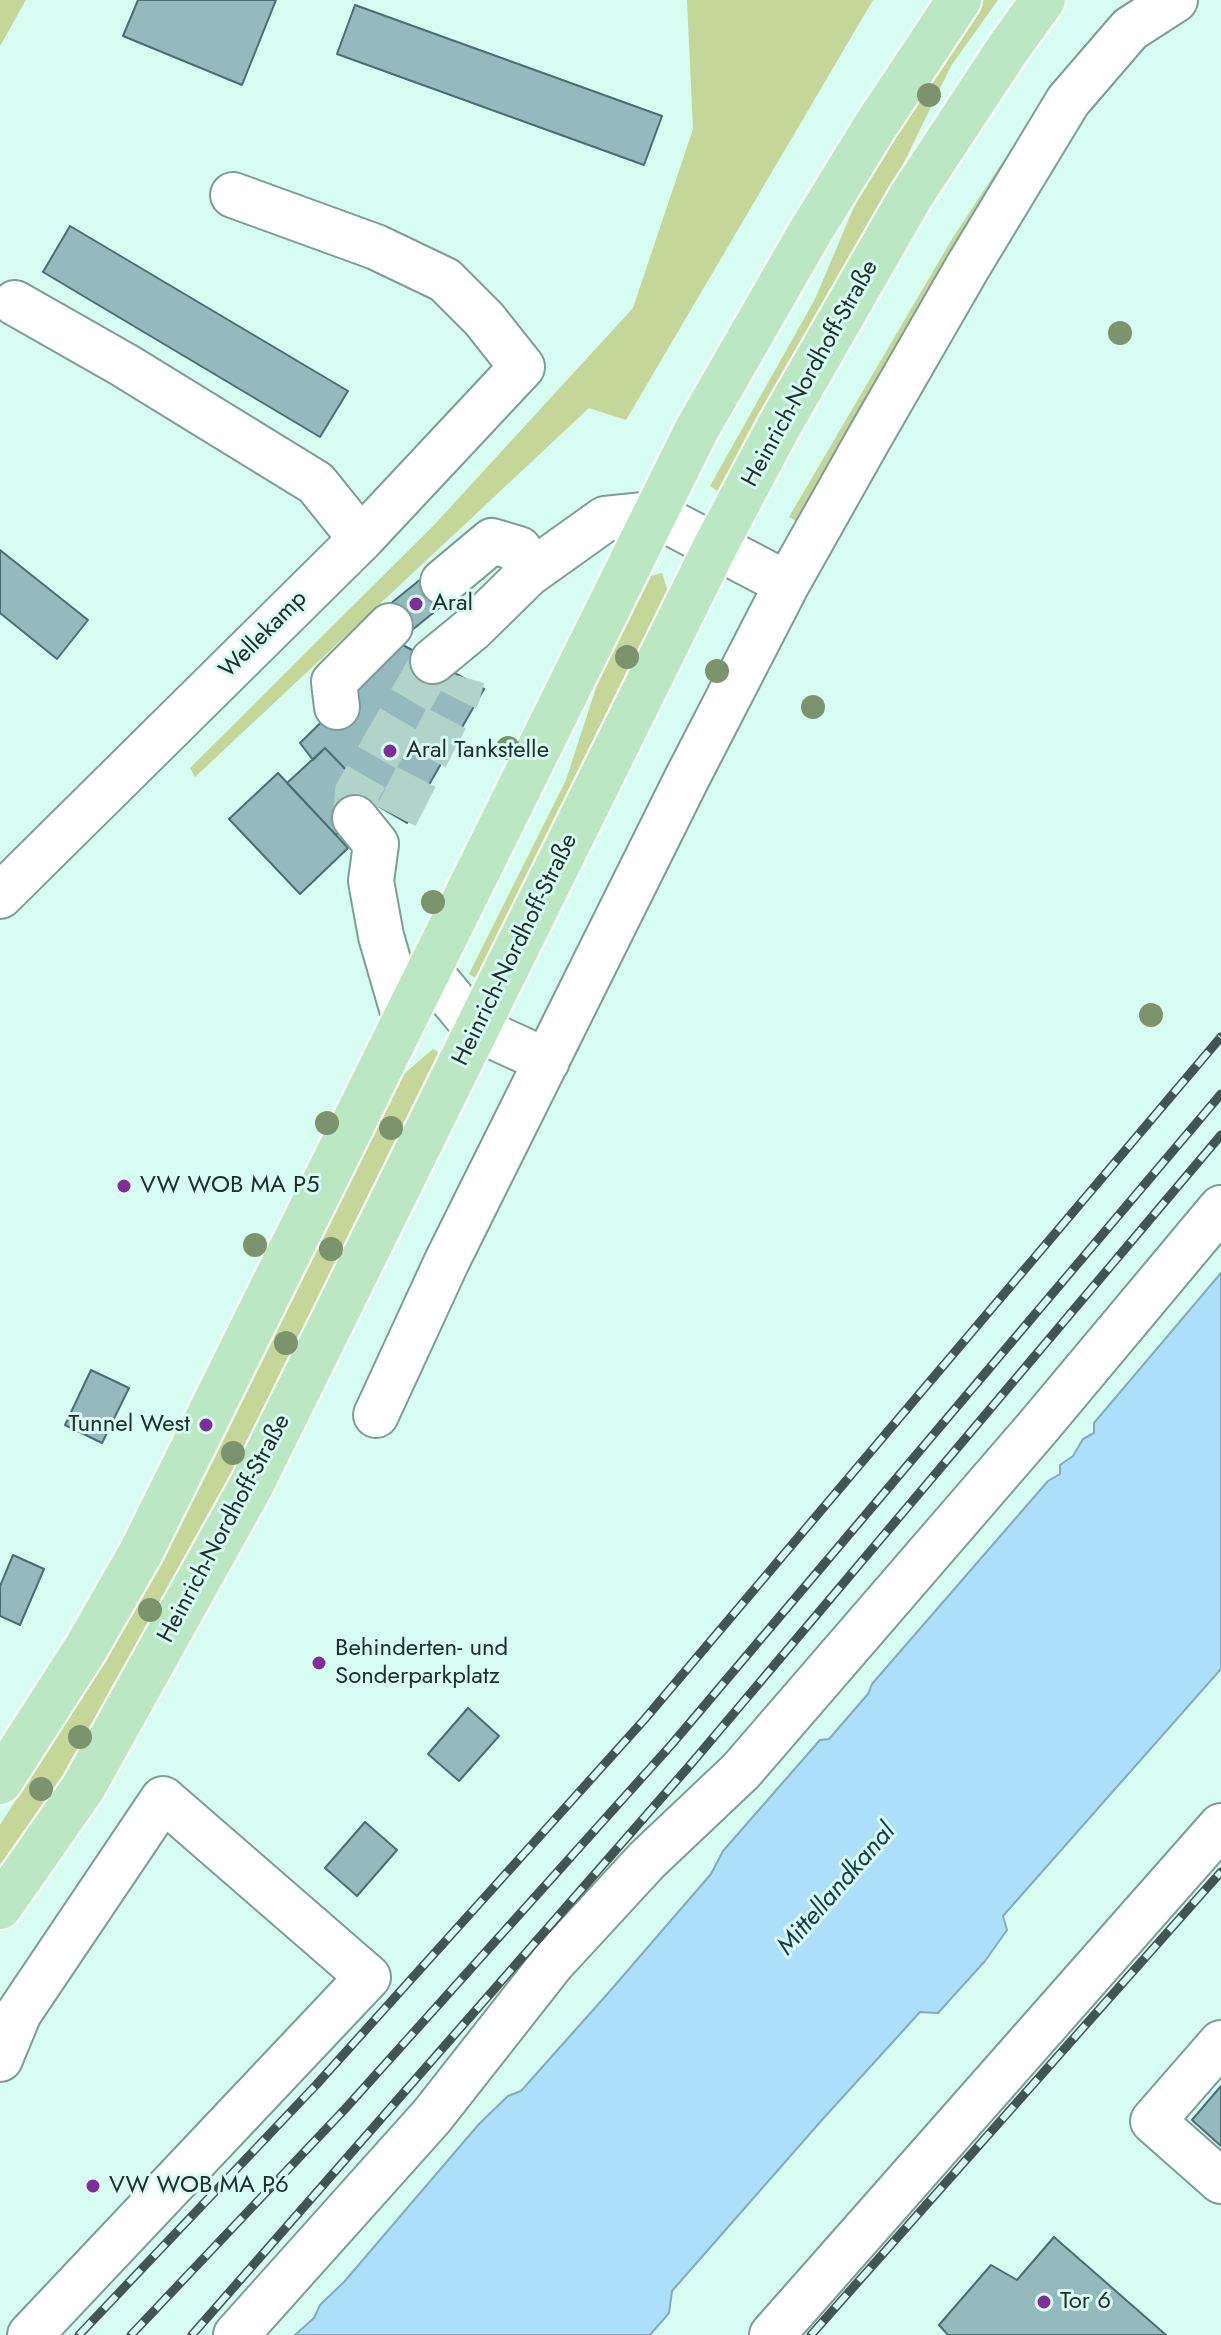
<!DOCTYPE html>
<html>
<head>
<meta charset="utf-8">
<style>
  body { margin:0 }
  canvas { display:block; background:#d7fcf2 }
</style>
</head>
<body>
<canvas width="1221" height="2335"></canvas>
<script>
const g = document.querySelector('canvas').getContext('2d');
g.lineJoin = 'round';
function fillPath(path, color) { g.fillStyle = color; g.fill(path, 'evenodd'); }
const shape = rows => new Path2D(rows.map(r => 'M' + r).join(''));
function strokePath(path, color, width, dash) { g.strokeStyle = color; g.lineWidth = width; g.lineCap = dash ? 'butt' : 'round'; g.setLineDash(dash || []); g.stroke(path); }
function label(font, color, halo, rows, align = 'center') {
  g.font = font + ' Jost,sans-serif'; g.lineWidth = 6; g.setLineDash([]); g.textBaseline = 'middle'; g.strokeStyle = halo; g.fillStyle = color; for (const [text, x, y, turn = 0] of rows) {
    g.save(); g.translate(x, y); g.rotate((+turn || 0) * Math.PI / 180); g.textAlign = isNaN(turn) ? turn : align; if (halo) g.strokeText(text, 0, 0); g.fillText(text, 0, 0); g.restore();
  }
}
fillPath(shape([
  [0,0,26,0,0,46],
  [687,0,873,0,626,420,589,408,195,777,190,768,435,524,633,308,693,129],
  [984,0,998,0,951,66,892,187,719,492,710,486,815,299,862,188,924,86],
  [1130,0,1149,0,800,523,789,517,952,239,1051,88,1115,10],
  [662,573,668,592,477,979,469,974,566,780,607,654,644,578],
  [433,1049,441,1054,234,1476,125,1677,32,1827,0,1871,0,1825,102,1664,212,1463,398,1079]
]), '#c5d699');
const water = shape([
  [1221,1273,1221,1669,1003,1916,1007,1930,985,1961,938,2013,920,2012,821,2121,672,2291,669,2313,650,2335,295,2335,314,2318,320,2305,344,2282,479,2124,508,2096,521,2091,610,1991,711,1874,723,1851,820,1740,829,1739,868,1694,872,1684,1048,1481,1060,1474,1060,1465,1073,1456,1083,1439,1094,1433,1094,1423,1221,1273]
]);
fillPath(water, '#addffb');
strokePath(water, '#83aabd', 2);
const building = shape([
  [138,0,276,0,242,85,123,36,138,0],
  [355,5,662,116,644,165,337,54,355,5],
  [70,226,348,391,320,437,43,272,70,226],
  [0,550,88,620,57,659,0,613,0,550],
  [432,570,454,596,401,639,379,613,432,570],
  [401,644,484,689,407,823,371,802,374,799,325,748,313,760,300,743,401,644],
  [325,748,374,799,336,835,287,783,325,748],
  [278,773,348,848,300,894,229,819,278,773],
  [91,1370,129,1388,102,1443,65,1425,91,1370],
  [13,1555,44,1569,20,1625,0,1616,0,1586,13,1555],
  [468,1708,499,1736,459,1781,428,1754,468,1708],
  [365,1822,397,1850,357,1896,325,1868,365,1822],
  [1221,2086,1221,2146,1192,2120,1221,2086],
  [1054,2237,1166,2335,948,2335,939,2325,991,2265,1017,2280,1054,2237]
]);
fillPath(building, '#94babe');
strokePath(building, '#4a6e72', 2);
strokePath(shape([
  [396,816,458,695,463,677],
  [355,818,357,792,433,661]
]), '#b2d3ca', 44, [44, 22]);
const minor = shape([
  [15,303,124,365,316,483,361,539],
  [443,582,492,541,519,549,528,574],
  [433,661,472,629,528,574,605,519,654,514,787,584],
  [337,707,334,682,390,626],
  [355,818,376,844,371,881,381,936,405,1019],
  [0,896,361,539,522,367,484,319,445,280,376,247,233,195],
  [429,971,477,1029,547,1061],
  [376,1415,447,1261,687,778,787,584,868,440,967,268,1068,101,1130,29,1175,0],
  [1221,2043,1153,2121,1221,2181],
  [0,2059,19,2013,163,1799,368,1977,30,2335],
  [236,2335,432,2116,553,1962,647,1860,741,1771,1038,1427,1221,1208],
  [772,2335,1221,1826]
]);
const major = shape([
  [0,1782,86,1648,141,1552,697,429,809,234,876,125,959,0],
  [0,1907,83,1788,251,1486,716,545,778,428,911,196,1007,50,1043,0]
]);
strokePath(minor, '#7b9e95', 48);
strokePath(major, '#fff', 48);
strokePath(minor, '#fff', 44);
strokePath(major, '#bbe7c3', 44);
const rail = shape([
  [79,2335,317,2084,644,1720,1221,1037],
  [131,2335,345,2109,672,1744,1221,1094],
  [192,2335,691,1764,1221,1135],
  [811,2335,1221,1872]
]);
strokePath(rail, '#425550', 9);
strokePath(rail, '#d7fcf2', 6, [18]);
g.fillStyle = '#7c946d';
for (const [x, y] of [
  [929,95],
  [1120,333],
  [627,657],
  [717,671],
  [813,707],
  [508,748],
  [433,902],
  [1151,1015],
  [327,1123],
  [391,1128],
  [255,1245],
  [331,1249],
  [286,1343],
  [233,1453],
  [150,1610],
  [80,1737],
  [41,1789]
]) { g.beginPath(); g.arc(x, y, 12, 0, 2 * Math.PI); g.fill(); }
for (const [x, y, r, color] of [
  [416,604,8,"#802c9a"],
  [390,751,8,"#802c9a"],
  [124,1186,8,"#802c9a"],
  [206,1425,8,"#802c9a"],
  [319,1663,8,"#802c9a"],
  [93,2186,8,"#802c9a"],
  [1044,2302,8,"#802c9a"]
]) { const dot = new Path2D(); dot.arc(x, y, r, 0, 2 * Math.PI); g.fillStyle = color; g.fill(dot); strokePath(dot, '#d7fcf2', 3); }
label('24px', '#202e2b', '#d7fcf2', [
  ["Heinrich-Nordhoff-Straße",811,374,-61],
  ["Wellekamp",264,635,-45],
  ["Heinrich-Nordhoff-Straße",516,950,-64],
  ["Heinrich-Nordhoff-Straße",225,1529,-62]
]);
label('24px', '#202e2b', '#d7fcf2', [
  ["Aral",432,604],
  ["Aral Tankstelle",406,751],
  ["VW WOB MA P5",140,1186],
  ["Tunnel West",190,1425,"right"],
  ["Behinderten- und",335,1649],
  ["Sonderparkplatz",335,1677],
  ["VW WOB MA P6",109,2186],
  ["Tor 6",1060,2302]
], 'left');
label('italic 26px', '#133b4e', '#d7fcf2', [
  ["Mittellandkanal",837,1890,-49]
]);
</script>
</body>
</html>
